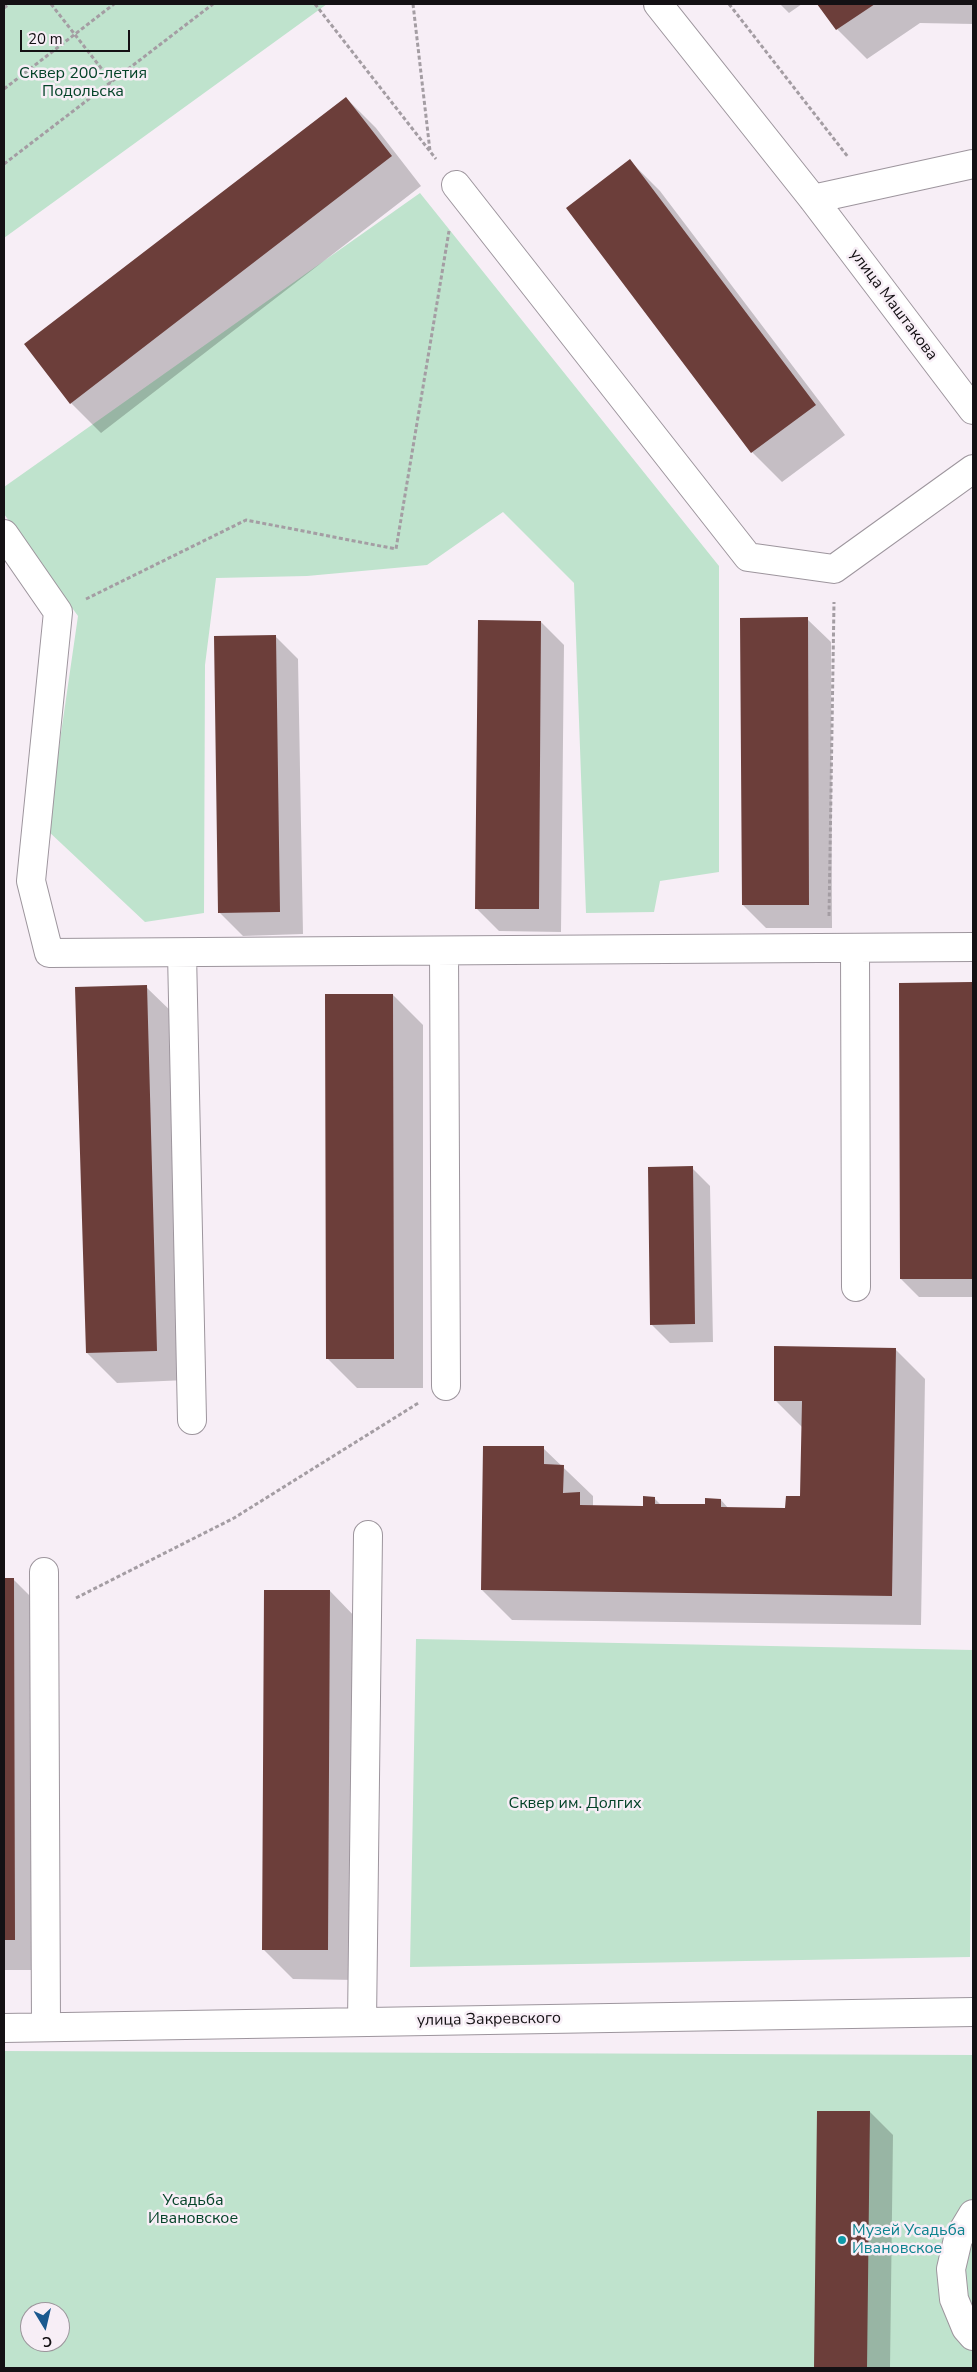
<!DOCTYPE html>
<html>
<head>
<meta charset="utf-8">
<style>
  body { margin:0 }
  #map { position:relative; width:977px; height:2372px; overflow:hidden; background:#f7eef6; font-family:"Nunito Sans",sans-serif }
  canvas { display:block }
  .frame { position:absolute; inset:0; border:5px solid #141114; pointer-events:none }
  .north { position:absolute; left:20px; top:2302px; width:50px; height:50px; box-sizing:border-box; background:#f7eef6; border:1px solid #9c969c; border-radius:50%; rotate:171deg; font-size:14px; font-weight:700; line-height:20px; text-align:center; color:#141114 }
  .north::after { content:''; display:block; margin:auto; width:18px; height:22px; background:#1b598f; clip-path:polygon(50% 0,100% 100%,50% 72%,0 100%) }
  .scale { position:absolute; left:20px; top:30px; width:110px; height:22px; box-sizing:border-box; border:2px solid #141114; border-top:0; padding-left:6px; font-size:15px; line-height:18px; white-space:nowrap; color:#141114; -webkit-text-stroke:4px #f7eef6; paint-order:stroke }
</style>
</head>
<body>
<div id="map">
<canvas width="977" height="2372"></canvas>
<div class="frame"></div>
<div class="north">С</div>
<div class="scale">20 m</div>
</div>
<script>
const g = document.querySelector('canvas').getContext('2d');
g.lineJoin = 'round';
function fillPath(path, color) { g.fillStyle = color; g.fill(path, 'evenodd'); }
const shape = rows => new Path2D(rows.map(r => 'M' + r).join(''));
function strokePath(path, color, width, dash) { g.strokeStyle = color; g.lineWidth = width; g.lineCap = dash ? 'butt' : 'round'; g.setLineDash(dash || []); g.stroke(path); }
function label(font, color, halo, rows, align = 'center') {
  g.font = font + ' "Nunito Sans",sans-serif'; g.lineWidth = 5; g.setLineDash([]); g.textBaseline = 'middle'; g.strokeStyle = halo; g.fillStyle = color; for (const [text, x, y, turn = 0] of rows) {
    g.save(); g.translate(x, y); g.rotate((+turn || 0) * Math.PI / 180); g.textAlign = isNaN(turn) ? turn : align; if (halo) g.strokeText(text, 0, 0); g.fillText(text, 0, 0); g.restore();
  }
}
fillPath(shape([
  [4,4,327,4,4,238],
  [420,193,719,566,719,872,660,881,654,912,586,913,574,583,503,512,427,565,307,576,216,578,205,665,204,913,145,922,47,830,78,616,4,514,4,487],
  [416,1639,973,1650,970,1957,410,1967],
  [4,2051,973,2055,973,2368,4,2368],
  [30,2312,60,2312,60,2342,30,2342]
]), '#bfe3cd');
fillPath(shape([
  [780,4,802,4,789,13],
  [819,4,973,4,973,24,920,23,867,59,837,29],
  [346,98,376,128,421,186,101,433,71,403],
  [630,161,660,191,845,435,782,482,752,452,567,208],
  [807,619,831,642,832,928,766,928,743,905],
  [541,622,564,645,561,932,499,931,476,908],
  [275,636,298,659,303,934,243,936,219,912],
  [972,983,973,1297,919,1297,901,1279],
  [146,987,176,1016,187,1380,117,1383,87,1353],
  [393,995,423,1025,423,1388,357,1388,327,1358],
  [692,1168,710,1186,713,1342,670,1343,651,1324],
  [895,1349,925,1379,921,1625,512,1620,482,1590,543,1448,593,1496,593,1507,644,1507,654,1498,661,1505,706,1505,721,1500,729,1509,787,1509,801,1497,803,1428,775,1400],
  [4,1579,13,1579,43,1609,44,1970,4,1970],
  [330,1591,359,1621,357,1980,293,1979,263,1949],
  [819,2112,870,2112,893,2135,890,2368,816,2368]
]), '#0003');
fillPath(shape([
  [817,4,875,4,836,30],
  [346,97,392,156,70,404,24,344],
  [630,159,816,405,751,453,566,208],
  [808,617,809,905,742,905,740,618],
  [478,620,541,621,539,909,475,909],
  [276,635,280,912,218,913,214,636],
  [972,982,973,1279,900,1279,899,983],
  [147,985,157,1351,86,1353,75,987],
  [325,994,393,994,394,1359,326,1359],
  [693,1166,695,1324,650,1325,648,1167],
  [774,1346,896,1348,892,1596,481,1590,483,1446,544,1446,544,1464,564,1465,563,1493,580,1492,580,1505,643,1506,643,1496,655,1497,655,1504,705,1504,705,1498,721,1499,721,1507,785,1508,786,1496,800,1496,802,1401,774,1401],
  [4,1578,14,1578,15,1940,4,1940],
  [264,1590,330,1590,328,1950,262,1950],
  [817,2111,870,2111,867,2368,814,2368]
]), '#6c3e3a');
const minor = shape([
  [658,4,813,199,973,410],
  [456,185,748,557,834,569,973,469],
  [813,199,973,164],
  [4,534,58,612,31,881,49,953,973,947],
  [855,948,856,1287],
  [444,951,446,1386],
  [182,953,192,1420],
  [44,1572,46,2027],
  [362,2022,368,1535],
  [4,2028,973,2012],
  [973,2214,958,2239,951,2269,954,2299,966,2328,973,2336]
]);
strokePath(minor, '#9d959d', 30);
strokePath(shape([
  [51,4,112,82],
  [315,4,436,159],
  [413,4,430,151],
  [729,4,848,157],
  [4,8,9,4],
  [4,89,114,4],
  [4,164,213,4],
  [86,599,246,520,396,549,449,231],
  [829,916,834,602],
  [76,1598,234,1518,420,1402]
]), '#a49da3', 3, [4, 2.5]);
strokePath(minor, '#fff', 28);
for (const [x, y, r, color] of [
  [842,2240,5,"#0f9aa8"]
]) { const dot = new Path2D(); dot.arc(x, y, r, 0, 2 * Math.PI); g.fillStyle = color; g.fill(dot); strokePath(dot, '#f7eef6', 2); }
label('16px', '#044328', '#f7eef6', [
  ["Сквер 200-летия",83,74],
  ["Подольска",83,92],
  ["Сквер им. Долгих",575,1804],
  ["Усадьба",193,2201],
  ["Ивановское",193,2219]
]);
label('16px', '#141114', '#f7eef6', [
  ["улица Маштакова",893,305,53],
  ["улица Закревского",489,2020,-1]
]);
label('16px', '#0d838f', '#f7eef6', [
  ["Музей Усадьба",852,2231],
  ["Ивановское",852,2249]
], 'left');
</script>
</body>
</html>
